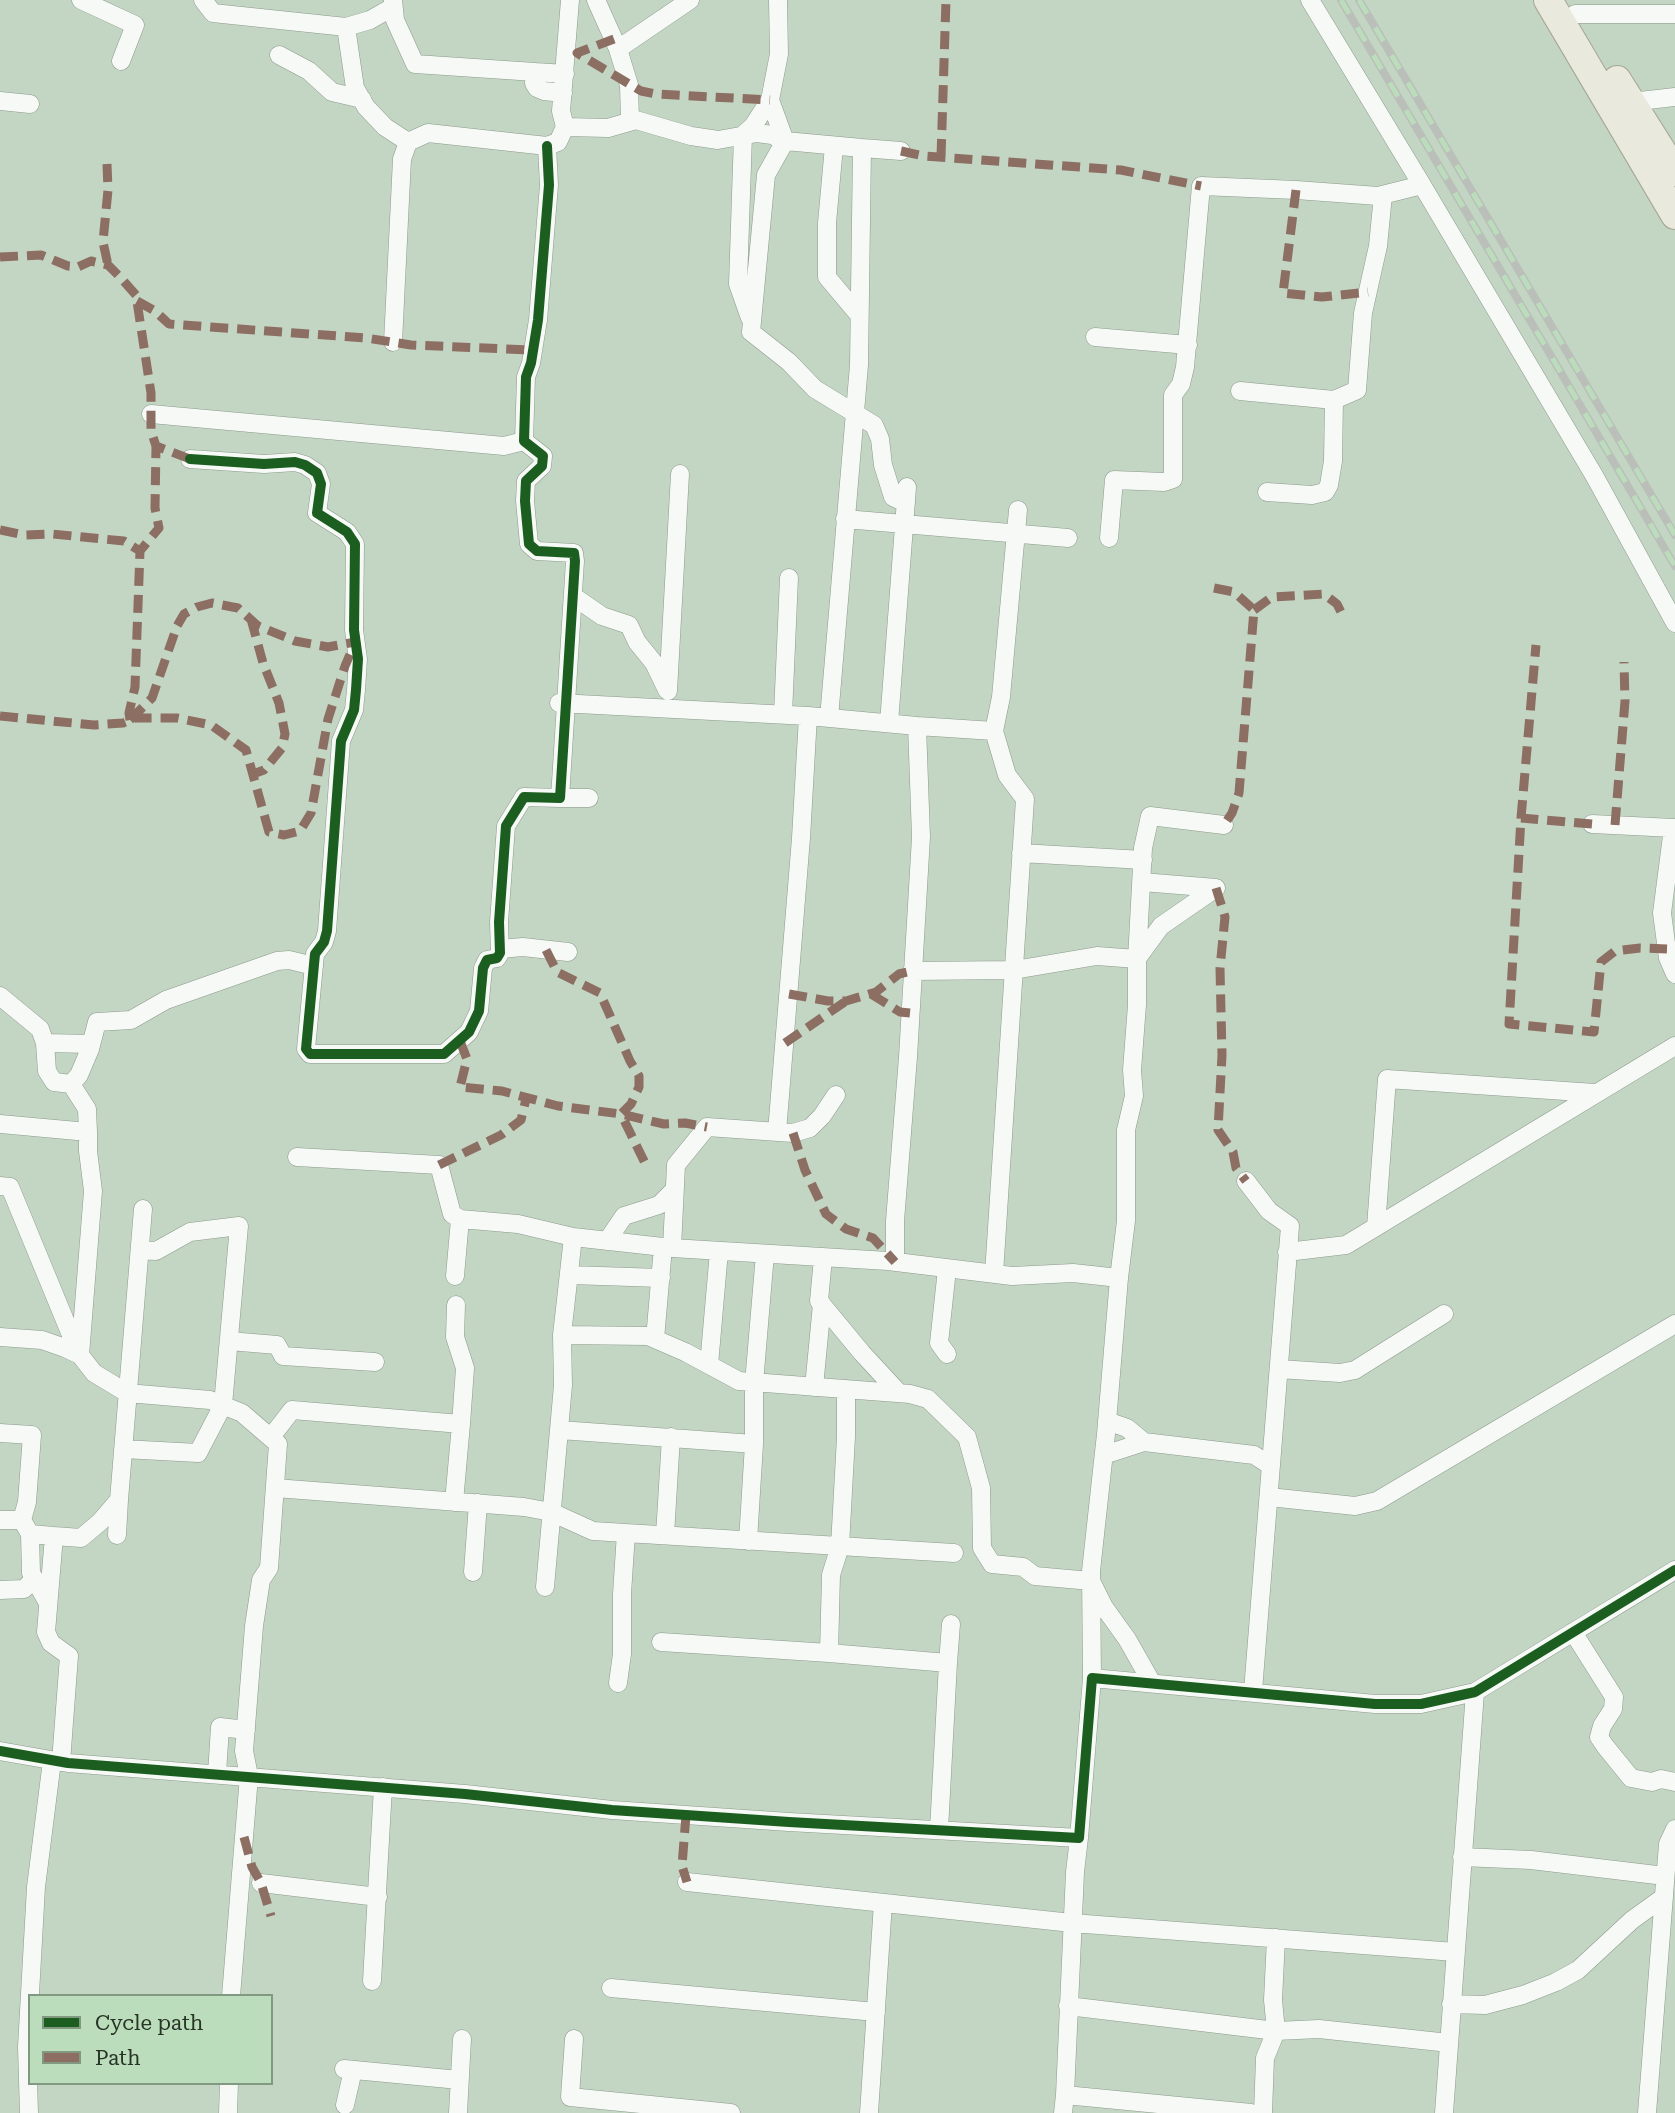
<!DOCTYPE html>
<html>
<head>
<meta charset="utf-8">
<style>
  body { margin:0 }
  #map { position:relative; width:1675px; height:2113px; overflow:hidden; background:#c3d5c3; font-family:"Roboto Serif",serif }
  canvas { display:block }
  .legend { position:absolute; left:28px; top:1994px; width:245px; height:91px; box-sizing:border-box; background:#bcddbb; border:2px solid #819980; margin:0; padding:9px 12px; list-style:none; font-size:21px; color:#283427 }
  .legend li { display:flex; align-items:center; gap:14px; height:35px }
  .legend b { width:35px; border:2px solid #819980 }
</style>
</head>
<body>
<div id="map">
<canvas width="1675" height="2113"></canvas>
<ul class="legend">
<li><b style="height:9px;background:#1b5e20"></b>Cycle path</li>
<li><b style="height:9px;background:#8d6e63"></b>Path</li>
</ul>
</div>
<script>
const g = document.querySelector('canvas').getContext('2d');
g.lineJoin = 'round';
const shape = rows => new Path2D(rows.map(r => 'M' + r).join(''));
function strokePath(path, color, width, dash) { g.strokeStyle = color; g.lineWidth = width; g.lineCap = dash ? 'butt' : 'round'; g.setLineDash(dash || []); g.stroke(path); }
const street = shape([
  [81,0,135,25,121,61],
  [203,0,213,13,346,27,370,20,393,7],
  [393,0,395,20,415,64,565,74],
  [596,0,618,49],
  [778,0,779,54,770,100,785,141,766,175,751,332,789,362,815,389,874,425,880,439,883,465,893,497,906,503],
  [1310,0,1422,185],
  [1575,14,1675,14],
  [346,27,355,88,366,107,385,127,408,142],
  [279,55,309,71,332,92,362,99],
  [535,72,534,83,537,88,544,91,563,93],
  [0,101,30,104],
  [1631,102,1675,97],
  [630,121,629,85,618,49,690,0],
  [565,127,561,111,570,0],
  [834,146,827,223,827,277,859,315],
  [750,318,738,284,743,135,753,126,770,100],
  [1095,337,1188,345],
  [393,342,402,159,408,142,428,133,547,146,558,142,565,127,608,128,636,120,691,136,718,140,757,133,772,135,785,141,862,148],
  [1240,391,1334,400],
  [151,414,504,446,524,441],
  [190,459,264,464,295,462,305,465,317,473,321,484,317,513,347,532,355,544,354,630,358,659,356,690,354,710,341,741,327,931,324,942,315,954,306,1049,310,1054,444,1054,469,1032,479,1011,483,968,487,960,497,958,500,953,499,922,506,826,524,797,560,798,575,561,574,553,537,551,529,544,525,501,526,481,542,466,543,456,524,441,526,377,531,363,538,320,549,185,547,146],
  [1267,492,1312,495,1325,492,1329,485,1333,461,1334,400,1357,390,1363,313,1378,246,1383,195],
  [845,519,1068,538],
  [1109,538,1114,480,1164,482,1173,479,1173,395,1181,384,1185,367,1201,186,1296,190,1378,196,1422,185,1595,477,1675,623],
  [573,596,602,616,629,625,637,642,654,663,667,690],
  [668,691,680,474],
  [559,703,808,716],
  [783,714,789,578],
  [829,718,859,365,862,148,901,151],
  [889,723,907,487],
  [994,731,1001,697,1018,510],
  [560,798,589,798],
  [1592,824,1673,828],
  [1675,828,1673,828,1662,913,1668,958,1675,974],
  [1021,853,1143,860],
  [1142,882,1216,888],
  [500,949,523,947,568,952],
  [1139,956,1161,926,1216,888],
  [1137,959,1143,848,1150,816,1224,825],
  [0,996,40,1029,45,1043,47,1071,54,1082,71,1084,79,1075,90,1049,97,1022,131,1020,166,1000,277,961,289,960,314,966],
  [45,1043,91,1044],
  [71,1084,87,1109,88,1132],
  [0,1124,88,1132,88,1151,93,1191,80,1355],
  [777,1132,801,838,808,716,917,726],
  [297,1157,439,1165,452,1214,460,1219],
  [1246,1181,1269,1211,1290,1226,1253,1691],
  [0,1186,10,1187,78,1352],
  [1376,1227,1387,1079,1595,1093],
  [573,1237,672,1248,888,1261,1012,1276,1073,1273,1119,1278,1126,1221,1126,1130,1134,1096,1132,1070,1137,1005,1137,959,1097,956,1014,970,912,971],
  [607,1241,624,1216,659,1205,675,1189],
  [672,1248,676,1165,707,1127,793,1133,810,1128,822,1116,836,1095],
  [1287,1252,1346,1245,1675,1046],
  [823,1258,819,1301,862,1353,899,1393],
  [895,1262,895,1221,908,1057,921,837,917,726,994,731,1007,775,1025,799,994,1274],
  [570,1275,661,1278],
  [455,1276,460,1219,518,1224,573,1237,562,1335,563,1385,545,1587],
  [562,1335,648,1336,685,1352,739,1381,910,1394,928,1399,967,1437,981,1488,982,1548,992,1564,1023,1567,1035,1576,1091,1581,1104,1607,1127,1639,1152,1683],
  [0,1337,42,1340,65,1348,80,1355,94,1373,127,1393,210,1400,242,1413,278,1444,269,1568,261,1580,254,1626,244,1751,249,1776,231,1996],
  [655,1339,663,1247],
  [229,1341,277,1345,283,1356,375,1362],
  [947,1354,939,1343,947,1269],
  [709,1365,719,1251],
  [1279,1369,1340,1373,1355,1370,1444,1314],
  [814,1387,822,1304],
  [1107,1421,1127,1428,1144,1442,1254,1455,1271,1466],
  [560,1430,754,1444],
  [0,1433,32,1435,27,1502,22,1520,30,1534,54,1536,46,1632,51,1643,69,1656,61,1762],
  [271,1437,292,1410,461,1424,465,1368,455,1337,456,1305],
  [123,1449,198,1453,223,1405,239,1226,190,1232,156,1251,140,1250],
  [1104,1455,1144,1442],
  [275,1488,524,1507,551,1512,593,1531,954,1553],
  [1269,1497,1355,1506,1377,1501,1675,1324],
  [119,1500,143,1209],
  [454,1502,461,1424],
  [0,1520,22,1520],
  [30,1534,31,1573,48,1603],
  [665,1535,671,1437],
  [54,1536,81,1538,100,1522,119,1500,117,1535],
  [748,1541,754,1444,754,1383,765,1254],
  [473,1572,478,1503],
  [0,1590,24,1589,34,1579],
  [1573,1632,1614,1697,1613,1709,1602,1726,1599,1737,1605,1746,1631,1778,1652,1782,1661,1779,1675,1782],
  [661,1642,829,1653,831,1575,840,1546,846,1437,846,1389],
  [829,1653,948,1663,951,1624],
  [1092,1678,1091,1571,1106,1434,1119,1278],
  [618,1683,622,1654,622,1594,626,1533],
  [0,1751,68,1763,465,1794,612,1810,789,1822,1079,1838,1092,1678,1375,1704,1421,1704,1475,1692,1675,1570],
  [217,1774,220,1727,246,1730],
  [939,1830,948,1663],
  [1079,1838,1075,1872,1065,2095,1251,2113],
  [1462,1857,1531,1860,1665,1876],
  [687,1882,1072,1923,1455,1952],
  [261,1883,378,1897],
  [372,1981,383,1787],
  [611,1988,876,2012],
  [1451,2004,1485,2005,1523,1995,1556,1982,1578,1970,1632,1920,1664,1897],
  [1068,2006,1276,2031,1319,2029,1449,2043],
  [574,2039,570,2097,731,2113],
  [344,2069,459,2080],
  [345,2105,353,2070],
  [29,2113,27,2047,36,1887,52,1761],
  [228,2113,229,2083],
  [458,2113,462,2039],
  [869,2113,883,1903],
  [1063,2113,1065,2095],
  [1263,2113,1265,2058,1276,2031,1273,2000,1276,1938],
  [1444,2113,1475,1692],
  [1647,2113,1668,1844,1675,1829]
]);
const primary = shape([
  [1548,0,1675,215],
  [1617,80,1675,172]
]);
strokePath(street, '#8c9a8c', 19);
strokePath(primary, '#a5a791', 30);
strokePath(street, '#f6f9f6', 18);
strokePath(primary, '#e9e9de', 28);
const rail = shape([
  [1341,0,1675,566],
  [1359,0,1675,535]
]);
strokePath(rail, '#babfba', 8);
strokePath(rail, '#bcddbb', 5, [16]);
strokePath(shape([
  [614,39,577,53,641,91,656,94,770,100],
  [901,151,924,156,1121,170,1201,186],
  [941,157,946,0],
  [107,164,108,190,103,242,108,265],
  [1296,190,1283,293,1322,297,1368,292],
  [0,257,41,255,68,266,78,267,91,261,108,265,120,277,136,295,151,393,151,431,156,446,190,459],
  [137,301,155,311,169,324,366,338,411,345,532,350],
  [0,530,24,535,52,534,124,541,140,551],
  [1214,588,1234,592,1254,610,1239,793,1232,813,1224,825],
  [1254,610,1272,597,1324,594,1337,604,1344,618],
  [251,619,263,663,279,703,285,734,282,748,264,770,253,774],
  [0,716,94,725,123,723,136,718,177,718,211,725,246,750,269,832,284,835,300,831,311,813,328,719,345,666,354,645],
  [130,720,152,698,177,626,184,614,197,607,212,603,238,608,258,626,295,641,328,647,355,642],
  [130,720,129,713,135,687,140,551,159,528,155,508,156,446],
  [1521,818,1536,645],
  [1592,824,1521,818,1509,1024,1594,1032,1601,962,1615,951,1640,948,1667,949],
  [1615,825,1625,701,1624,662],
  [1216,888,1225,917,1220,968,1222,1055,1218,1130,1233,1152,1236,1168,1246,1181],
  [546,950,557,972,600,993,630,1061,639,1076,639,1087,631,1104,621,1114,646,1165],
  [789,994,828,1001,846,1001,876,992,899,974,912,971],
  [871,994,900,1012,910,1013],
  [460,1041,467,1059,460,1087,502,1091,558,1106,621,1114,664,1124,685,1123,707,1127],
  [785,1043,846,1001],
  [793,1133,805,1170,826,1214,846,1229,873,1238,895,1262],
  [439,1165,501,1135,521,1120,526,1099],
  [686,1815,682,1866,687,1882],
  [244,1837,252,1867,261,1883,271,1916]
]), '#8d6e63', 9, [18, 9]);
strokePath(shape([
  [190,459,264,464,295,462,305,465,317,473,321,484,317,513,347,532,355,544,354,630,358,659,356,690,354,710,341,741,327,931,324,942,315,954,306,1049,310,1054,444,1054,469,1032,479,1011,483,968,487,960,497,958,500,953,499,922,506,826,524,797,560,798,575,561,574,553,537,551,529,544,525,501,526,481,542,466,543,456,524,441,526,377,531,363,538,320,549,185,547,146],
  [0,1751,68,1763,465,1794,612,1810,789,1822,1079,1838,1092,1678,1375,1704,1421,1704,1475,1692,1675,1570]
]), '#1b5e20', 10);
</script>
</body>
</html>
